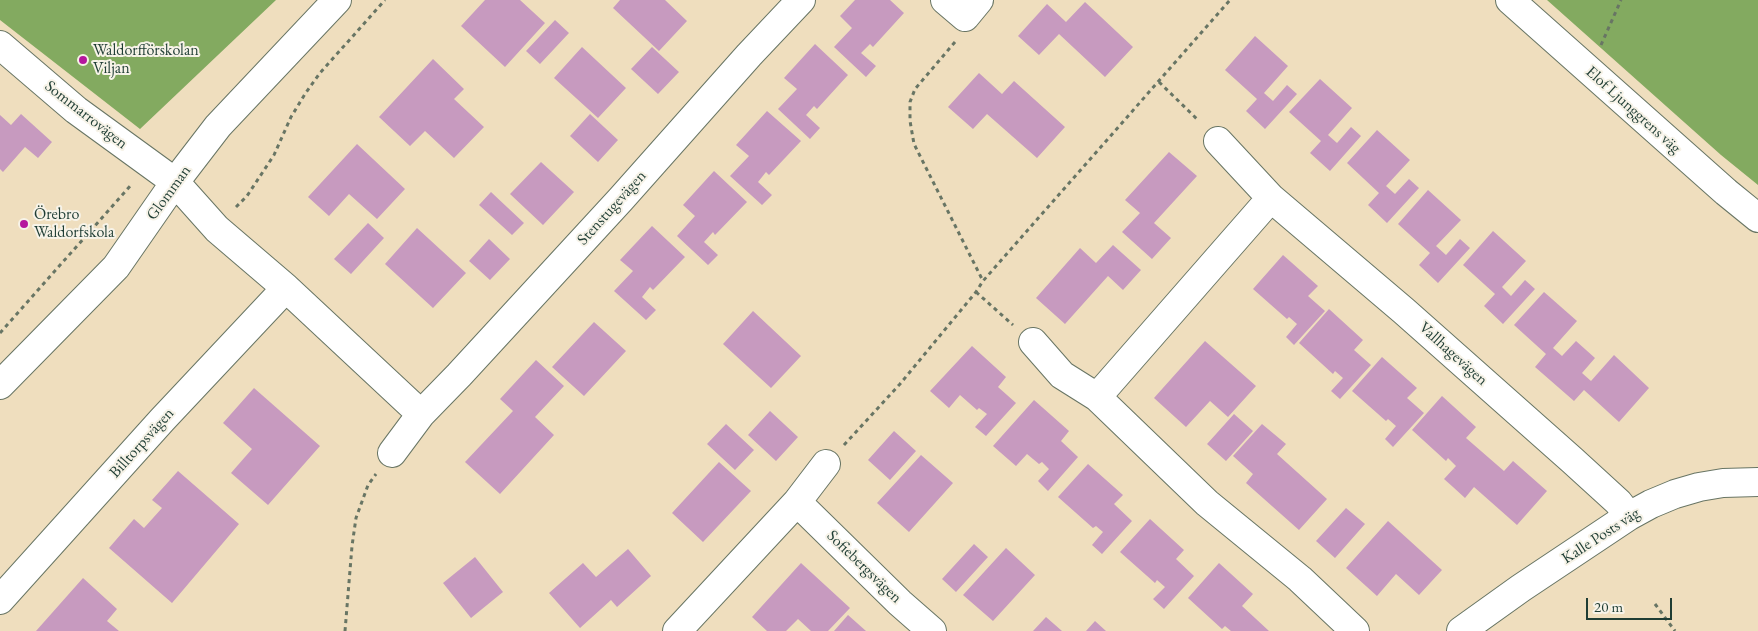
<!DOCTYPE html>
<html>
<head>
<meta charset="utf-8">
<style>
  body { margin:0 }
  #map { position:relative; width:1758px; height:631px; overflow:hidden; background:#efdebe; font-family:"EB Garamond",serif }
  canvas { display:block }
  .scale { position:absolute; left:1586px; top:598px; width:86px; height:22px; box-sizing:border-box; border:2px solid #1f3d34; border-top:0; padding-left:6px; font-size:15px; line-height:18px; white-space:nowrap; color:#1f3d34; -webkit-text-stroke:4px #f7f3e8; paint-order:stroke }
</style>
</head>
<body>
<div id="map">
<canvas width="1758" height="631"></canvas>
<div class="scale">20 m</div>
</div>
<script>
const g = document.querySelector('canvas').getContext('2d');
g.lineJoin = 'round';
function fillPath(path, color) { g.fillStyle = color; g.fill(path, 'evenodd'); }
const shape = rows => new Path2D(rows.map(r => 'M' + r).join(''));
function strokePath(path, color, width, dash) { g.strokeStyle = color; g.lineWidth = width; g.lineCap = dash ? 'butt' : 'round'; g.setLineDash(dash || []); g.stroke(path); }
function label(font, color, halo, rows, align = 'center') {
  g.font = font + ' "EB Garamond",serif'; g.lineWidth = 4; g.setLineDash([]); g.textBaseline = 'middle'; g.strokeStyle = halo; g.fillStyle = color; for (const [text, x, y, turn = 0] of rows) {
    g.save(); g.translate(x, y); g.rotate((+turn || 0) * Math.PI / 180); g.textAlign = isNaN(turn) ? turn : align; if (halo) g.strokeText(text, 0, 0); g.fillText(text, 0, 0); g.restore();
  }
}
fillPath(shape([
  [0,0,276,0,140,129,0,20],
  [1547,0,1758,0,1758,185,1721,155]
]), '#83aa60');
fillPath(shape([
  [485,0,520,0,545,23,505,67,461,26],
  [620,0,665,0,687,21,659,51,613,8],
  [855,0,890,0,904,13,873,47,870,44,861,53,876,66,866,77,834,47,852,28,840,16],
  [1085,2,1133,47,1105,77,1059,34,1039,55,1018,36,1047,4,1066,22],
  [555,20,569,33,540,64,526,51],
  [1255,36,1288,66,1264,93,1273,101,1287,85,1297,94,1265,129,1246,111,1257,99,1225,70],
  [815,44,848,75,817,109,814,106,806,115,820,128,810,139,778,109,797,89,784,78],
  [582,47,626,88,598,118,554,78],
  [652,47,679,72,658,94,631,69],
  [433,59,464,89,454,99,484,127,454,158,425,131,410,146,379,117],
  [979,73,1002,94,1014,81,1065,127,1037,158,987,114,973,129,948,107],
  [1320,79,1352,108,1328,135,1337,143,1351,127,1361,136,1330,171,1310,153,1321,141,1289,112],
  [767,111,801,141,769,175,766,172,758,182,772,195,762,205,730,176,749,156,736,145],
  [21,114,52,142,38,158,25,147,3,172,0,169,0,115,11,125],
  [590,114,618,140,598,162,570,136],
  [1377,130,1410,160,1386,186,1395,194,1409,179,1419,188,1387,223,1368,205,1379,193,1347,163],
  [357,144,405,189,377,219,349,194,329,216,308,197],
  [1169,152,1197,176,1154,223,1171,238,1152,259,1122,232,1140,213,1125,200],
  [541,162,574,192,543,225,510,194],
  [714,171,747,202,715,235,713,232,704,242,718,255,708,265,677,236,695,216,683,205],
  [1428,190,1461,220,1436,246,1446,255,1460,239,1470,248,1438,283,1419,265,1430,253,1398,224],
  [491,192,524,223,512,235,479,205],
  [368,223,384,238,351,274,334,259],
  [652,226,685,257,653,290,650,287,642,297,656,310,646,320,614,291,633,271,620,260],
  [417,228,466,273,433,308,385,264],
  [1493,231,1526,261,1502,287,1511,296,1525,280,1535,289,1503,324,1484,306,1495,294,1463,265],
  [489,239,510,259,490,280,469,261],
  [1113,245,1141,270,1123,290,1108,276,1065,324,1036,298,1080,248,1096,263],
  [1283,255,1318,286,1308,296,1325,311,1294,345,1286,337,1297,324,1289,317,1287,319,1253,289],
  [1544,292,1577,321,1553,348,1562,356,1576,341,1595,358,1582,373,1591,381,1614,355,1649,388,1619,422,1584,390,1574,401,1535,367,1546,354,1514,325],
  [1329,309,1363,340,1354,350,1371,365,1340,399,1331,391,1343,378,1335,371,1333,374,1299,343],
  [753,311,801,356,771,388,723,344],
  [594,322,626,351,584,396,552,367],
  [1205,341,1256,386,1228,417,1210,401,1186,427,1154,398],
  [972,346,1006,377,998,387,1016,403,986,436,975,427,987,414,979,408,977,410,960,395,949,408,930,391],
  [1382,357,1417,388,1407,398,1424,413,1393,447,1385,439,1396,426,1388,419,1386,421,1352,391],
  [536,360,564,386,535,417,554,435,500,494,465,462,513,411,500,399],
  [254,388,320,446,268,505,231,473,252,449,223,423],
  [1442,396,1476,427,1466,438,1504,471,1513,461,1547,491,1517,525,1474,487,1465,498,1453,487,1444,479,1456,466,1448,458,1446,461,1412,430],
  [1034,400,1069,431,1061,441,1078,457,1048,491,1038,481,1049,469,1042,462,1039,464,1027,454,1016,466,993,446],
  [770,411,798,437,776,461,748,435],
  [1234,414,1253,431,1226,461,1207,444],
  [726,424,754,450,735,470,707,444],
  [1262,424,1286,444,1277,454,1327,499,1299,530,1246,483,1253,474,1233,456],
  [894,431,916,451,890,480,868,460],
  [921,455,953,483,909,532,877,503],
  [719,462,751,491,703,542,672,513],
  [1088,464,1123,495,1114,504,1132,521,1102,554,1092,545,1103,532,1096,526,1093,528,1058,497],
  [178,471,239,524,172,603,109,548,134,519,144,528,162,508,152,500],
  [1346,508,1365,524,1335,558,1316,541],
  [1150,519,1184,550,1176,559,1194,576,1164,609,1153,599,1165,587,1157,580,1155,583,1120,552],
  [1388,521,1442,570,1419,595,1396,574,1377,596,1346,568],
  [974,544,988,557,956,592,942,579],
  [1006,548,1035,575,993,621,963,595],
  [628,549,651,576,617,607,611,600,580,628,549,593,583,563,596,577],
  [475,557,503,592,471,618,443,583],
  [801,563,850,608,828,631,811,631,798,619,786,631,767,631,752,617],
  [1219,563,1253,594,1242,606,1269,631,1231,631,1225,626,1222,629,1188,598],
  [83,578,117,609,107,621,119,631,36,631],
  [848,615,866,631,834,631],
  [1046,617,1062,631,1033,631],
  [1095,621,1106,631,1086,631]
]), '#c79abf');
const minor = shape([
  [945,0,965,17,979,0],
  [1510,0,1726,192,1758,218],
  [0,45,76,110,175,182,217,229,286,288,421,414,459,375,621,199,749,55,801,0],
  [1218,141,1271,198],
  [1033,342,1062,375,1097,397],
  [0,385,116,267,175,182,218,126,337,0],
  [392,453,421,414],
  [797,502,826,464],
  [0,600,162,420,286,288],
  [677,631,797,502,900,603,932,631],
  [1355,631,1300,579,1207,503,1097,397,1271,198,1404,311,1572,460,1618,502,1629,516],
  [1461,631,1521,588,1629,516,1651,504,1675,494,1699,487,1723,483,1758,482]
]);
strokePath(minor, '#687564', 30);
strokePath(shape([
  [955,42,915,89,910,102,910,121,914,144,983,281],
  [1601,45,1621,0],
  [1159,82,1199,121],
  [236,207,247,196,274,155,291,117,305,94,320,73,385,0],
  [976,292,1013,325],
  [0,333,131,185],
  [844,445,900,384,976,292,983,281,1230,0],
  [1655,604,1675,631],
  [345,631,352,546,356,518,368,485,376,474]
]), '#687564', 3, [4, 4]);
strokePath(minor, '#fff', 28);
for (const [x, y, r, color] of [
  [83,60,5,"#b5179e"],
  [24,224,5,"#b5179e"]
]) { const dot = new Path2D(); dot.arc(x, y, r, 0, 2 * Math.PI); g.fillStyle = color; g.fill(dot); strokePath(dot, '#f7f3e8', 2); }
label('16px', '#1f3d34', '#f7f3e8', [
  ["Waldorfförskolan",93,51],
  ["Viljan",93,69],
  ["Örebro",34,215],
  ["Waldorfskola",34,233]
], 'left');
label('16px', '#1f3d34', '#f7f3e8', [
  ["Elof Ljunggrens väg",1633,110,42],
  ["Sommarrovägen",86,115,38],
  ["Glomman",169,193,-54],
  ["Stenstugevägen",612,208,-48],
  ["Vallhagevägen",1453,354,42],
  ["Billtorpsvägen",142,443,-48],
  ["Kalle Posts väg",1601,536,-33],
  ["Sofiebergsvägen",864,567,44]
]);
</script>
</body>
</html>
